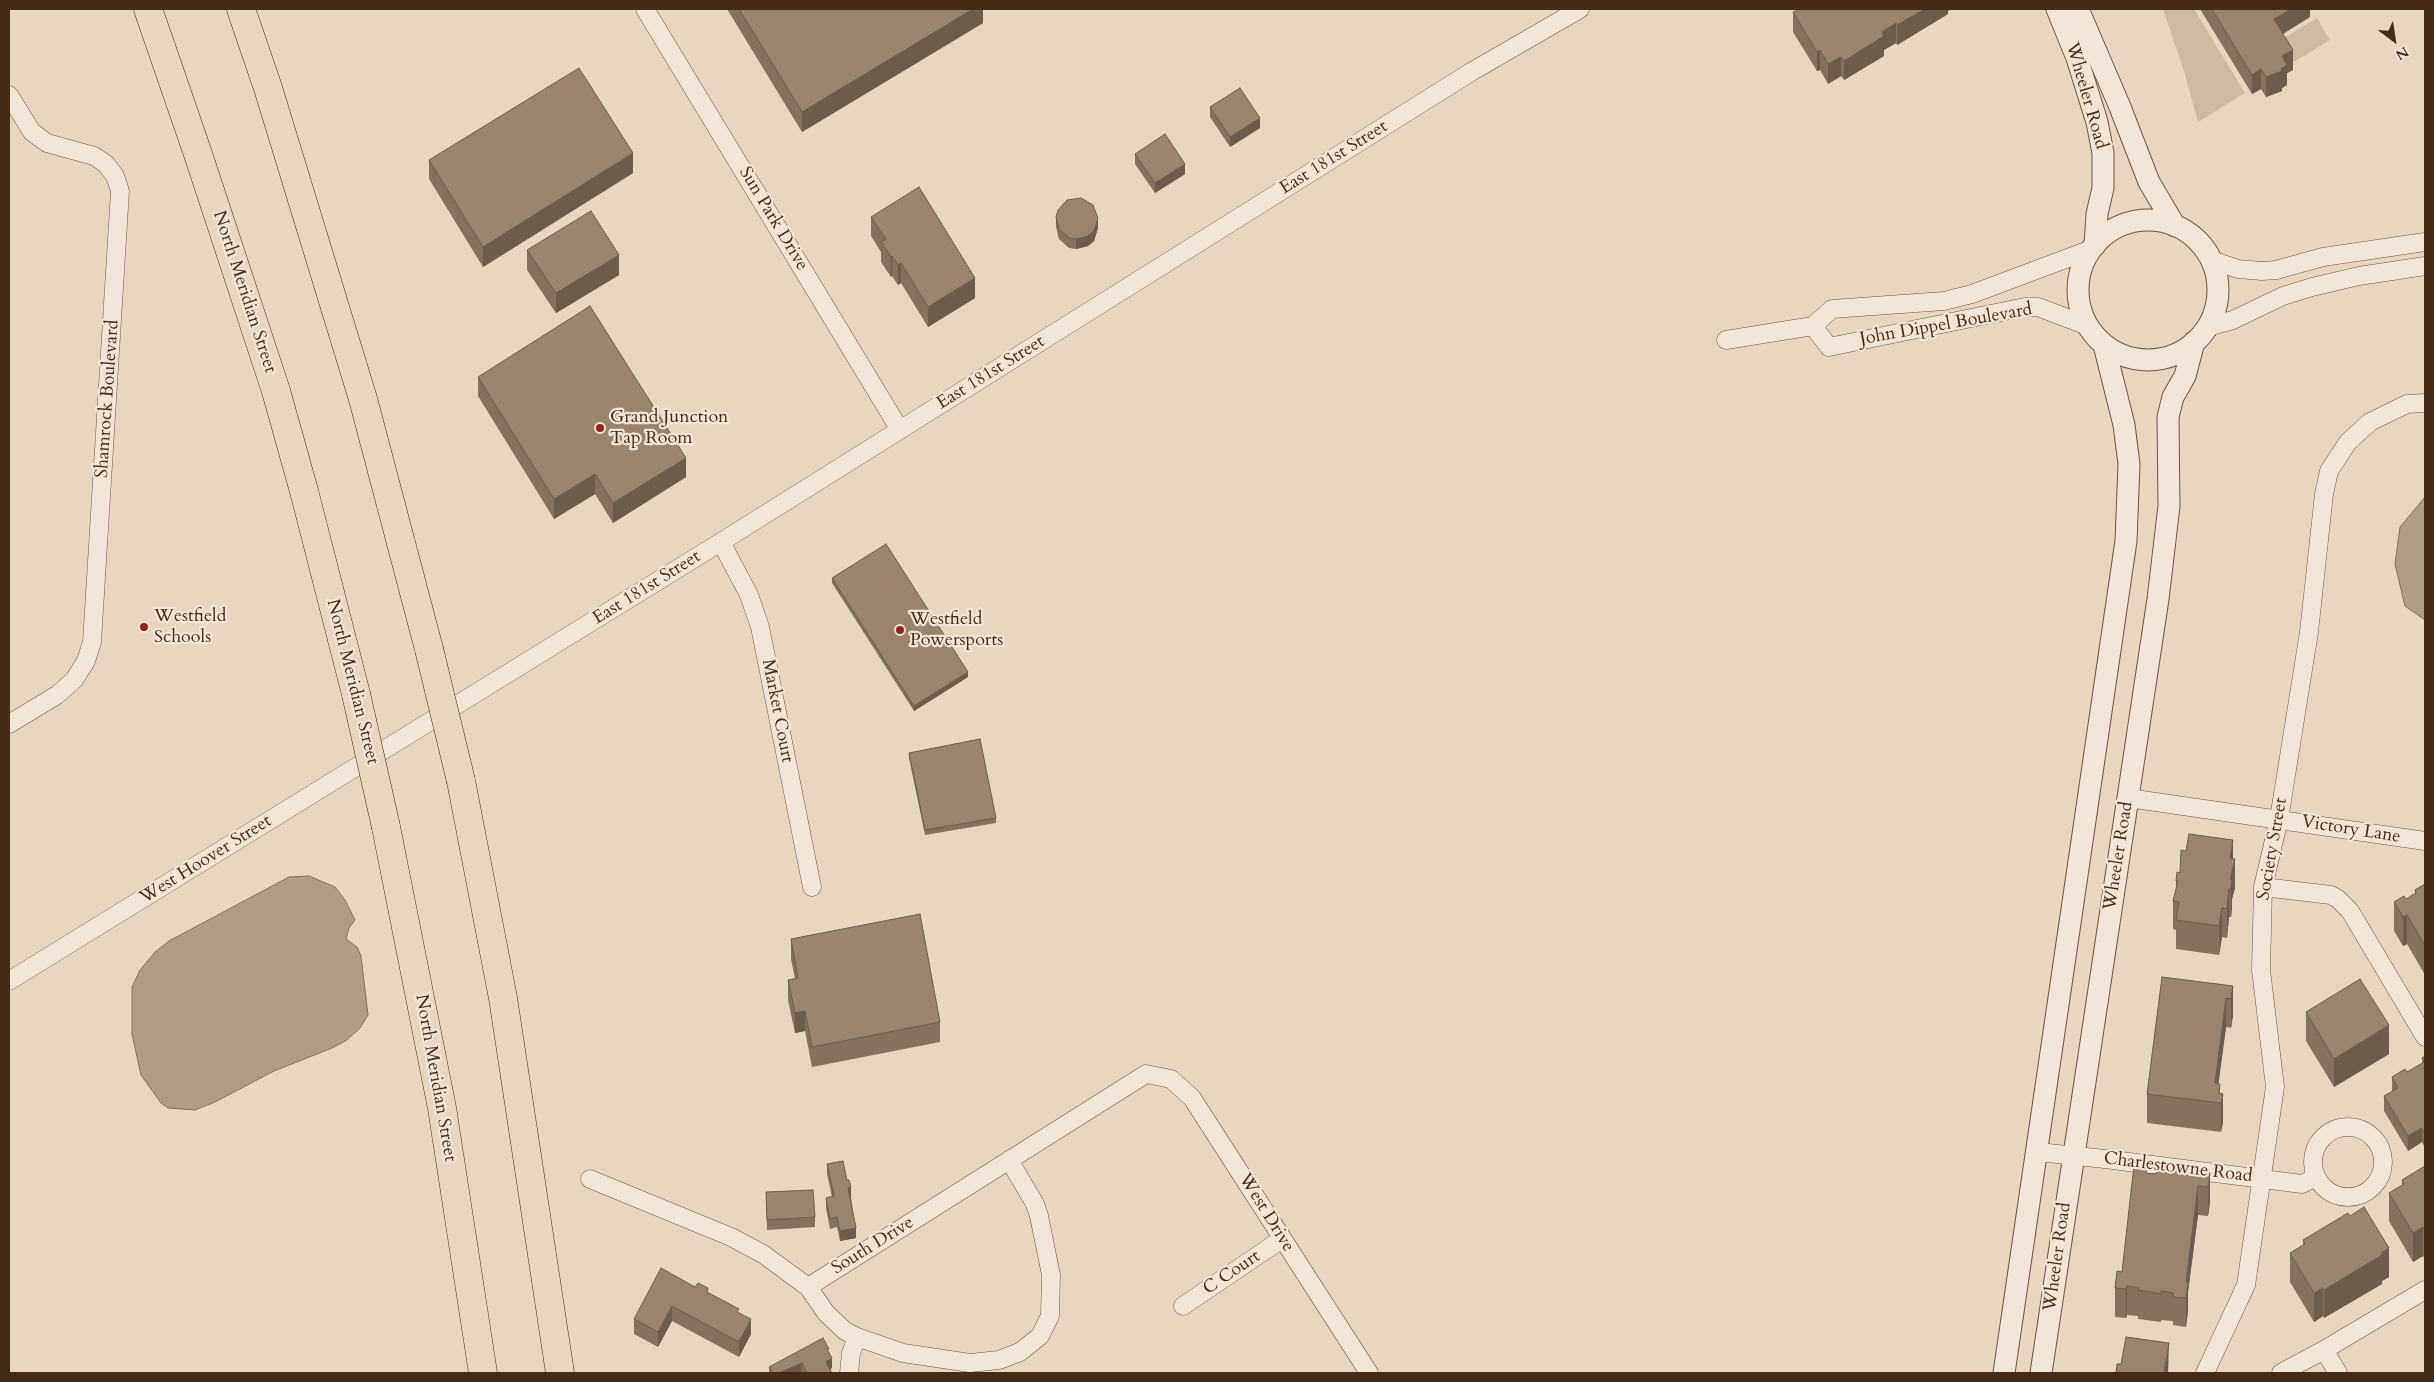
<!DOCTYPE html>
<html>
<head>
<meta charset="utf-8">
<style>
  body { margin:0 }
  #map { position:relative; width:2434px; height:1382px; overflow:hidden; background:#e8d7c0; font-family:Cardo,serif }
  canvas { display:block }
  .frame { position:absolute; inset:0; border:10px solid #442b18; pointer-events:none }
  .north { position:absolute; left:2369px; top:15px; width:50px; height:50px; -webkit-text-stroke:4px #f0e5d6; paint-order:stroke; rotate:149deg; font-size:14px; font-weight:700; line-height:20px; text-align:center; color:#442b18 }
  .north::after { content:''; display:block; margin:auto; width:18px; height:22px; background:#442b18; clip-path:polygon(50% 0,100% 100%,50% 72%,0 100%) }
</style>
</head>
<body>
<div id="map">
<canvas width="2434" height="1382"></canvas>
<div class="frame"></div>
<div class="north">N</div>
</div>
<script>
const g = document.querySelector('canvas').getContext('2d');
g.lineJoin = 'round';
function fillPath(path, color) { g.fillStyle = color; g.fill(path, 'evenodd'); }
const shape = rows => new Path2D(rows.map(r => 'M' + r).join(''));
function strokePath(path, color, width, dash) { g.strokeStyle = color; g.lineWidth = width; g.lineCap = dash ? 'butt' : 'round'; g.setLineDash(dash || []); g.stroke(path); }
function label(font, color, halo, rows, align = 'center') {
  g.font = font + ' Cardo,serif'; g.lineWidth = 4.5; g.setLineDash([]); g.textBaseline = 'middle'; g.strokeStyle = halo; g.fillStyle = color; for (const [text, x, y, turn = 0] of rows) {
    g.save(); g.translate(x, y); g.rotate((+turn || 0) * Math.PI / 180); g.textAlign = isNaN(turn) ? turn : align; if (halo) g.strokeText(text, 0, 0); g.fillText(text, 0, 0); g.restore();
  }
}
fillPath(shape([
  [2163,9,2194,9,2245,93,2198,122,2184,71],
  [2317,18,2330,40,2294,62,2280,40]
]), '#ccbaa3');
const water = shape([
  [2425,497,2425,620,2405,606,2395,564,2400,527,2425,497],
  [309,876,335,887,345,900,355,920,349,928,346,939,357,947,361,956,368,1015,360,1028,347,1040,332,1048,274,1071,215,1102,195,1110,168,1108,161,1103,141,1075,132,1034,132,987,140,970,155,952,169,941,289,877,309,876]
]);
fillPath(water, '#b09d87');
strokePath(water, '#856f5b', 1);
const minor = shape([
  [645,9,900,430],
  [9,95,32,132,47,143,94,156,106,164,115,176,120,191,92,642,86,661,74,680,57,695,9,724],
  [2211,260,2238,269,2262,271,2276,270,2323,257,2425,242],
  [1813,326,1829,347,2025,307,2038,307,2088,326],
  [2207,327,2233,320,2283,296,2312,287,2359,276,2425,266],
  [1726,340,1813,326,1832,309,1944,301,1972,294,2092,249],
  [721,542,749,595,760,627,812,887],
  [2128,798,2425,841],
  [2263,887,2331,895,2338,899,2350,911,2425,1037],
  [9,981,721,542,1471,72,1580,9],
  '2313 1162a35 35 0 1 1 70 0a35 35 0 1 1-70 0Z',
  [2038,1152,2105,1159,2302,1184,2316,1177],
  [590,1179,731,1237,763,1254,808,1287,826,1313,845,1331,857,1337,903,1353,970,1363,999,1360,1020,1352,1040,1336,1050,1316,1051,1275,1039,1216,1035,1204,1009,1160],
  [808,1287,1146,1074,1171,1079,1192,1098,1369,1373],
  [1183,1306,1282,1239],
  [2324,1350,2338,1373],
  [849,1373,851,1353,857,1337],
  [2205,1373,2246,1285,2275,1087,2261,970,2263,887,2279,819,2309,632,2324,494,2329,471,2348,442,2370,422,2407,404,2425,403],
  [2281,1373,2324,1350,2425,1290]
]);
const tertiary = shape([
  [2057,9,2077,58,2097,122,2103,153,2103,188,2097,214,2095,245],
  [2078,9,2120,107,2149,182,2175,226],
  '2078 290a70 70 0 1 1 140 0a70 70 0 1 1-140 0Z',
  [2004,1373,2126,541,2129,464,2124,425,2104,345],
  [2041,1373,2158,599,2169,506,2168,417,2173,397,2185,376,2194,342]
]);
const motorway = shape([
  [148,9,198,154,276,391,304,491,356,694],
  [241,9,268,88,363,399,429,649],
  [461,781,503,998,560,1373],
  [386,827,442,1108,483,1373]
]);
strokePath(minor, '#6d5642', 19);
strokePath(tertiary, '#6d5642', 23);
strokePath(motorway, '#442b18', 29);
strokePath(minor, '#f0e5d6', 18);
strokePath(tertiary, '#f0e5d6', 21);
strokePath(motorway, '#e8d7c0', 28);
const motorwayBridge = shape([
  [429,649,461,781],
  [356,694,386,827]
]);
strokePath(motorwayBridge, '#442b18', 29, []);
strokePath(motorwayBridge, '#e8d7c0', 28);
fillPath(shape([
  [727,9,983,9,983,23,802,132],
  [2200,9,2310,9,2310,17,2283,34,2293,70,2287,73,2287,85,2282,88,2282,91,2266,97,2261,89,2252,94],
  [1948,11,1948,14,1897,45,1896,43,1884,50,1884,56,1844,80,1841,76,1828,84,1820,70,1817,71,1793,32,1793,12],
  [1210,107,1260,128,1230,147,1210,117],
  [1135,154,1185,174,1155,193,1135,164],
  [429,160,633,173,483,267,429,179],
  [871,217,975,298,928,327,901,283,898,285,892,276,891,277,881,262,881,252,871,236],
  [1056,217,1098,228,1094,241,1088,246,1076,249,1069,248,1059,239,1056,227],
  [527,250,619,275,556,313,527,270],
  [478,377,686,477,613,523,595,494,554,519,478,396],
  [832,578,968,677,914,711,832,583],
  [909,753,996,818,996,823,925,835,909,758],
  [2233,859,2235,888,2232,899,2232,908,2231,917,2229,917,2227,938,2222,937,2219,955,2176,949,2176,930,2173,929,2173,901,2176,891,2176,881,2180,873],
  [2425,884,2425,975,2407,944,2403,946,2394,931,2394,902,2406,899,2415,894,2415,890],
  [791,939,940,1022,940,1042,812,1067,805,1031,795,1033,788,1000,788,980,795,979,791,959],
  [2233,986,2233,1015,2231,1028,2226,1027,2218,1083,2220,1094,2223,1094,2223,1122,2221,1132,2147,1123,2147,1094],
  [2306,1012,2389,1054,2334,1087,2306,1041],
  [2425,1056,2425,1148,2422,1142,2408,1151,2384,1111,2384,1096,2392,1092,2392,1077,2407,1072,2422,1064,2422,1058],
  [827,1164,851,1197,856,1238,840,1241,837,1227,830,1229,826,1208,826,1198,832,1197,827,1174],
  [2425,1166,2424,1258,2423,1256,2413,1262,2389,1221,2389,1193,2402,1185,2402,1180],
  [2147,1173,2198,1176,2210,1173,2210,1202,2208,1216,2198,1215,2188,1292,2188,1311,2186,1327,2173,1325,2173,1321,2161,1320,2161,1322,2138,1319,2138,1316,2127,1315,2126,1318,2115,1317,2115,1288,2122,1272],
  [766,1192,815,1217,815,1227,767,1230],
  [2303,1240,2389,1277,2382,1281,2382,1284,2324,1318,2323,1316,2314,1322,2290,1282,2290,1253,2303,1245],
  [695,1287,708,1293,739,1313,751,1334,739,1357,672,1321,658,1347,634,1334,634,1319],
  [829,1352,832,1368,830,1369,832,1373,769,1373,769,1367]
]), '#84725f');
fillPath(shape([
  [973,9,983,9,983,23,802,132,802,112],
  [1925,9,1952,9,1948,11,1948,14,1897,45,1897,25],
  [2291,9,2310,9,2310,17,2274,39,2274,19],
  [1896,23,1896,43,1884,50,1884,56,1844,80,1844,61,1882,32],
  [1820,50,1820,70,1817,71,1817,52],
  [2293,50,2293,70,2287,73,2287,85,2282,88,2282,91,2266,97,2266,77,2282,56],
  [1841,57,1841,76,1828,84,1828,64],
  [2261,69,2261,89,2252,94,2252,75],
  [1260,118,1260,128,1230,147,1230,137],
  [633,153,633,173,483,267,483,247],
  [1185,164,1185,174,1155,193,1155,183],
  [1098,218,1098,228,1094,241,1088,246,1076,249,1076,239],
  [619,255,619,275,556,313,556,293],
  [892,256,892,276,891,277,891,257],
  [901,263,901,283,898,285,898,265],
  [975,278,975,298,928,327,928,307],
  [686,458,686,477,613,523,613,503],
  [595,474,595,494,554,519,554,499],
  [968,672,968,677,914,711,914,706],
  [2233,840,2233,867,2235,859,2235,888,2232,899,2232,908,2231,917,2230,858],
  [2229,889,2229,917,2227,938,2227,909],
  [2222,908,2222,937,2219,955,2219,926],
  [2407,915,2407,944,2403,946,2403,917],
  [2233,986,2233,1015,2231,1028,2231,999],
  [2226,998,2226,1027,2216,1103,2215,1083],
  [805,1011,805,1031,795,1033,795,1013],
  [2389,1025,2389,1054,2334,1087,2334,1059],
  [2223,1094,2223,1122,2221,1132,2221,1103],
  [2422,1128,2422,1142,2408,1151,2408,1136],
  [2210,1173,2210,1202,2208,1216,2208,1187],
  [2198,1186,2198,1215,2188,1292,2188,1311,2186,1327,2186,1282],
  [851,1187,851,1197,848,1198,848,1188],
  [2423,1227,2423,1256,2413,1262,2413,1233],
  [856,1228,856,1238,840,1241,840,1231],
  [2425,1228,2425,1257,2424,1258,2424,1229],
  [2389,1248,2389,1277,2382,1281,2382,1284,2324,1318,2324,1290],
  [2127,1286,2127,1315,2126,1318,2126,1289],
  [2323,1288,2323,1316,2314,1322,2314,1293],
  [672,1306,672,1321,658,1347,658,1332],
  [751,1319,751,1334,739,1357,739,1342],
  [2169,1343,2168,1373,2164,1373],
  [832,1358,832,1368,826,1372,826,1362],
  [802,1363,801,1373,779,1373]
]), '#6b5c4e');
const building = shape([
  [739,9,973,9,802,112,739,9],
  [1799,9,1925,9,1897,25,1896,23,1882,32,1884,36,1844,61,1841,57,1828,64,1820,50,1817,52,1793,12,1799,9],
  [2212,9,2291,9,2274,19,2293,50,2282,56,2287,65,2281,69,2282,71,2266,77,2261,69,2252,75,2212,9],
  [579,68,633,153,483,247,429,160,579,68],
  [1240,88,1260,118,1230,137,1210,107,1240,88],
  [1165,134,1185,164,1155,183,1135,154,1165,134],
  [919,187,975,278,928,307,901,263,898,265,892,256,891,257,881,242,886,239,871,217,919,187],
  [1081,198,1093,205,1098,218,1094,231,1088,236,1076,239,1069,238,1059,229,1056,217,1058,210,1067,200,1081,198],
  [591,211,619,255,556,293,527,250,591,211],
  [590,306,686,458,613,503,595,474,554,499,478,377,590,306],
  [886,544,968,672,914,706,832,578,886,544],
  [980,739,996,818,925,830,909,753,980,739],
  [2189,834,2233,840,2230,858,2235,859,2230,879,2232,880,2231,889,2229,889,2227,909,2222,908,2219,926,2176,920,2179,902,2173,901,2178,881,2176,881,2177,872,2180,873,2181,850,2186,851,2189,834],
  [2425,884,2425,946,2407,915,2403,917,2394,902,2404,896,2406,899,2416,893,2415,890,2425,884],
  [920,914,940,1022,812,1047,805,1011,795,1013,788,980,798,978,791,939,920,914],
  [2162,977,2233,986,2231,999,2226,998,2215,1083,2220,1084,2219,1093,2223,1094,2221,1103,2147,1094,2162,977],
  [2360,979,2389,1025,2334,1059,2306,1012,2360,979],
  [2425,1056,2425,1134,2422,1128,2408,1136,2384,1096,2398,1088,2392,1077,2405,1069,2407,1072,2424,1062,2422,1058,2425,1056],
  [843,1161,847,1180,849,1180,851,1187,848,1188,856,1228,840,1231,837,1217,830,1219,826,1198,834,1196,827,1164,843,1161],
  [2134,1165,2147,1167,2146,1173,2156,1174,2157,1168,2187,1172,2187,1175,2198,1176,2199,1172,2210,1173,2208,1187,2198,1186,2186,1282,2188,1282,2186,1298,2173,1297,2173,1293,2161,1291,2161,1294,2138,1290,2139,1288,2127,1286,2126,1289,2115,1288,2117,1271,2122,1272,2134,1165],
  [2425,1166,2425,1228,2424,1229,2423,1227,2413,1233,2389,1193,2404,1184,2402,1180,2425,1166],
  [813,1190,815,1217,767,1220,766,1192,813,1190],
  [2364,1207,2389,1248,2381,1253,2382,1255,2324,1290,2323,1288,2314,1293,2290,1253,2305,1244,2303,1240,2348,1213,2350,1216,2364,1207],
  [661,1268,695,1287,698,1283,708,1288,707,1292,739,1309,737,1312,751,1319,739,1342,672,1306,658,1332,634,1319,661,1268],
  [2126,1337,2169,1343,2164,1371,2168,1372,2168,1373,2116,1373,2117,1364,2121,1364,2126,1337],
  [823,1338,829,1349,827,1349,832,1358,826,1362,832,1373,807,1373,802,1363,779,1373,773,1373,769,1367,823,1338]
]);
fillPath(building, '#99846f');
strokePath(building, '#6b5c4e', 1);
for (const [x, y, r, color] of [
  [600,428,5,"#8f2418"],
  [144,627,5,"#8f2418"],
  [900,630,5,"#8f2418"]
]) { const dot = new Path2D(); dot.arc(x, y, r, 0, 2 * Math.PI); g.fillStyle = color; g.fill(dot); strokePath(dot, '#f0e5d6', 2); }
label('18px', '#442b18', '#f0e5d6', [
  ["Wheeler Road",2086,96,74],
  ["East 181st Street",1334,158,-32],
  ["Sun Park Drive",773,219,59],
  ["North Meridian Street",244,292,72],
  ["John Dippel Boulevard",1946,325,-10],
  ["East 181st Street",991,373,-32],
  ["Shamrock Boulevard",108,399,-86],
  ["East 181st Street",647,588,-32],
  ["North Meridian Street",352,682,76],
  ["Market Court",777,711,79],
  ["Victory Lane",2351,830,9],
  ["Society Street",2273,849,-80],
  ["Wheeler Road",2119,856,-81],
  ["West Hoover Street",206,860,-32],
  ["North Meridian Street",435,1078,80],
  ["Charlestowne Road",2178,1168,7],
  ["West Drive",1266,1213,58],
  ["South Drive",873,1246,-32],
  ["Wheeler Road",2058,1257,-82],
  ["C Court",1232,1273,-34]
]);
label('18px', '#442b18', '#f0e5d6', [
  ["Grand Junction",610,418],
  ["Tap Room",610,439],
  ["Westfield",154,617],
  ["Schools",154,638],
  ["Westfield",910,620],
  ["Powersports",910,641]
], 'left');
</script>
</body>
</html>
